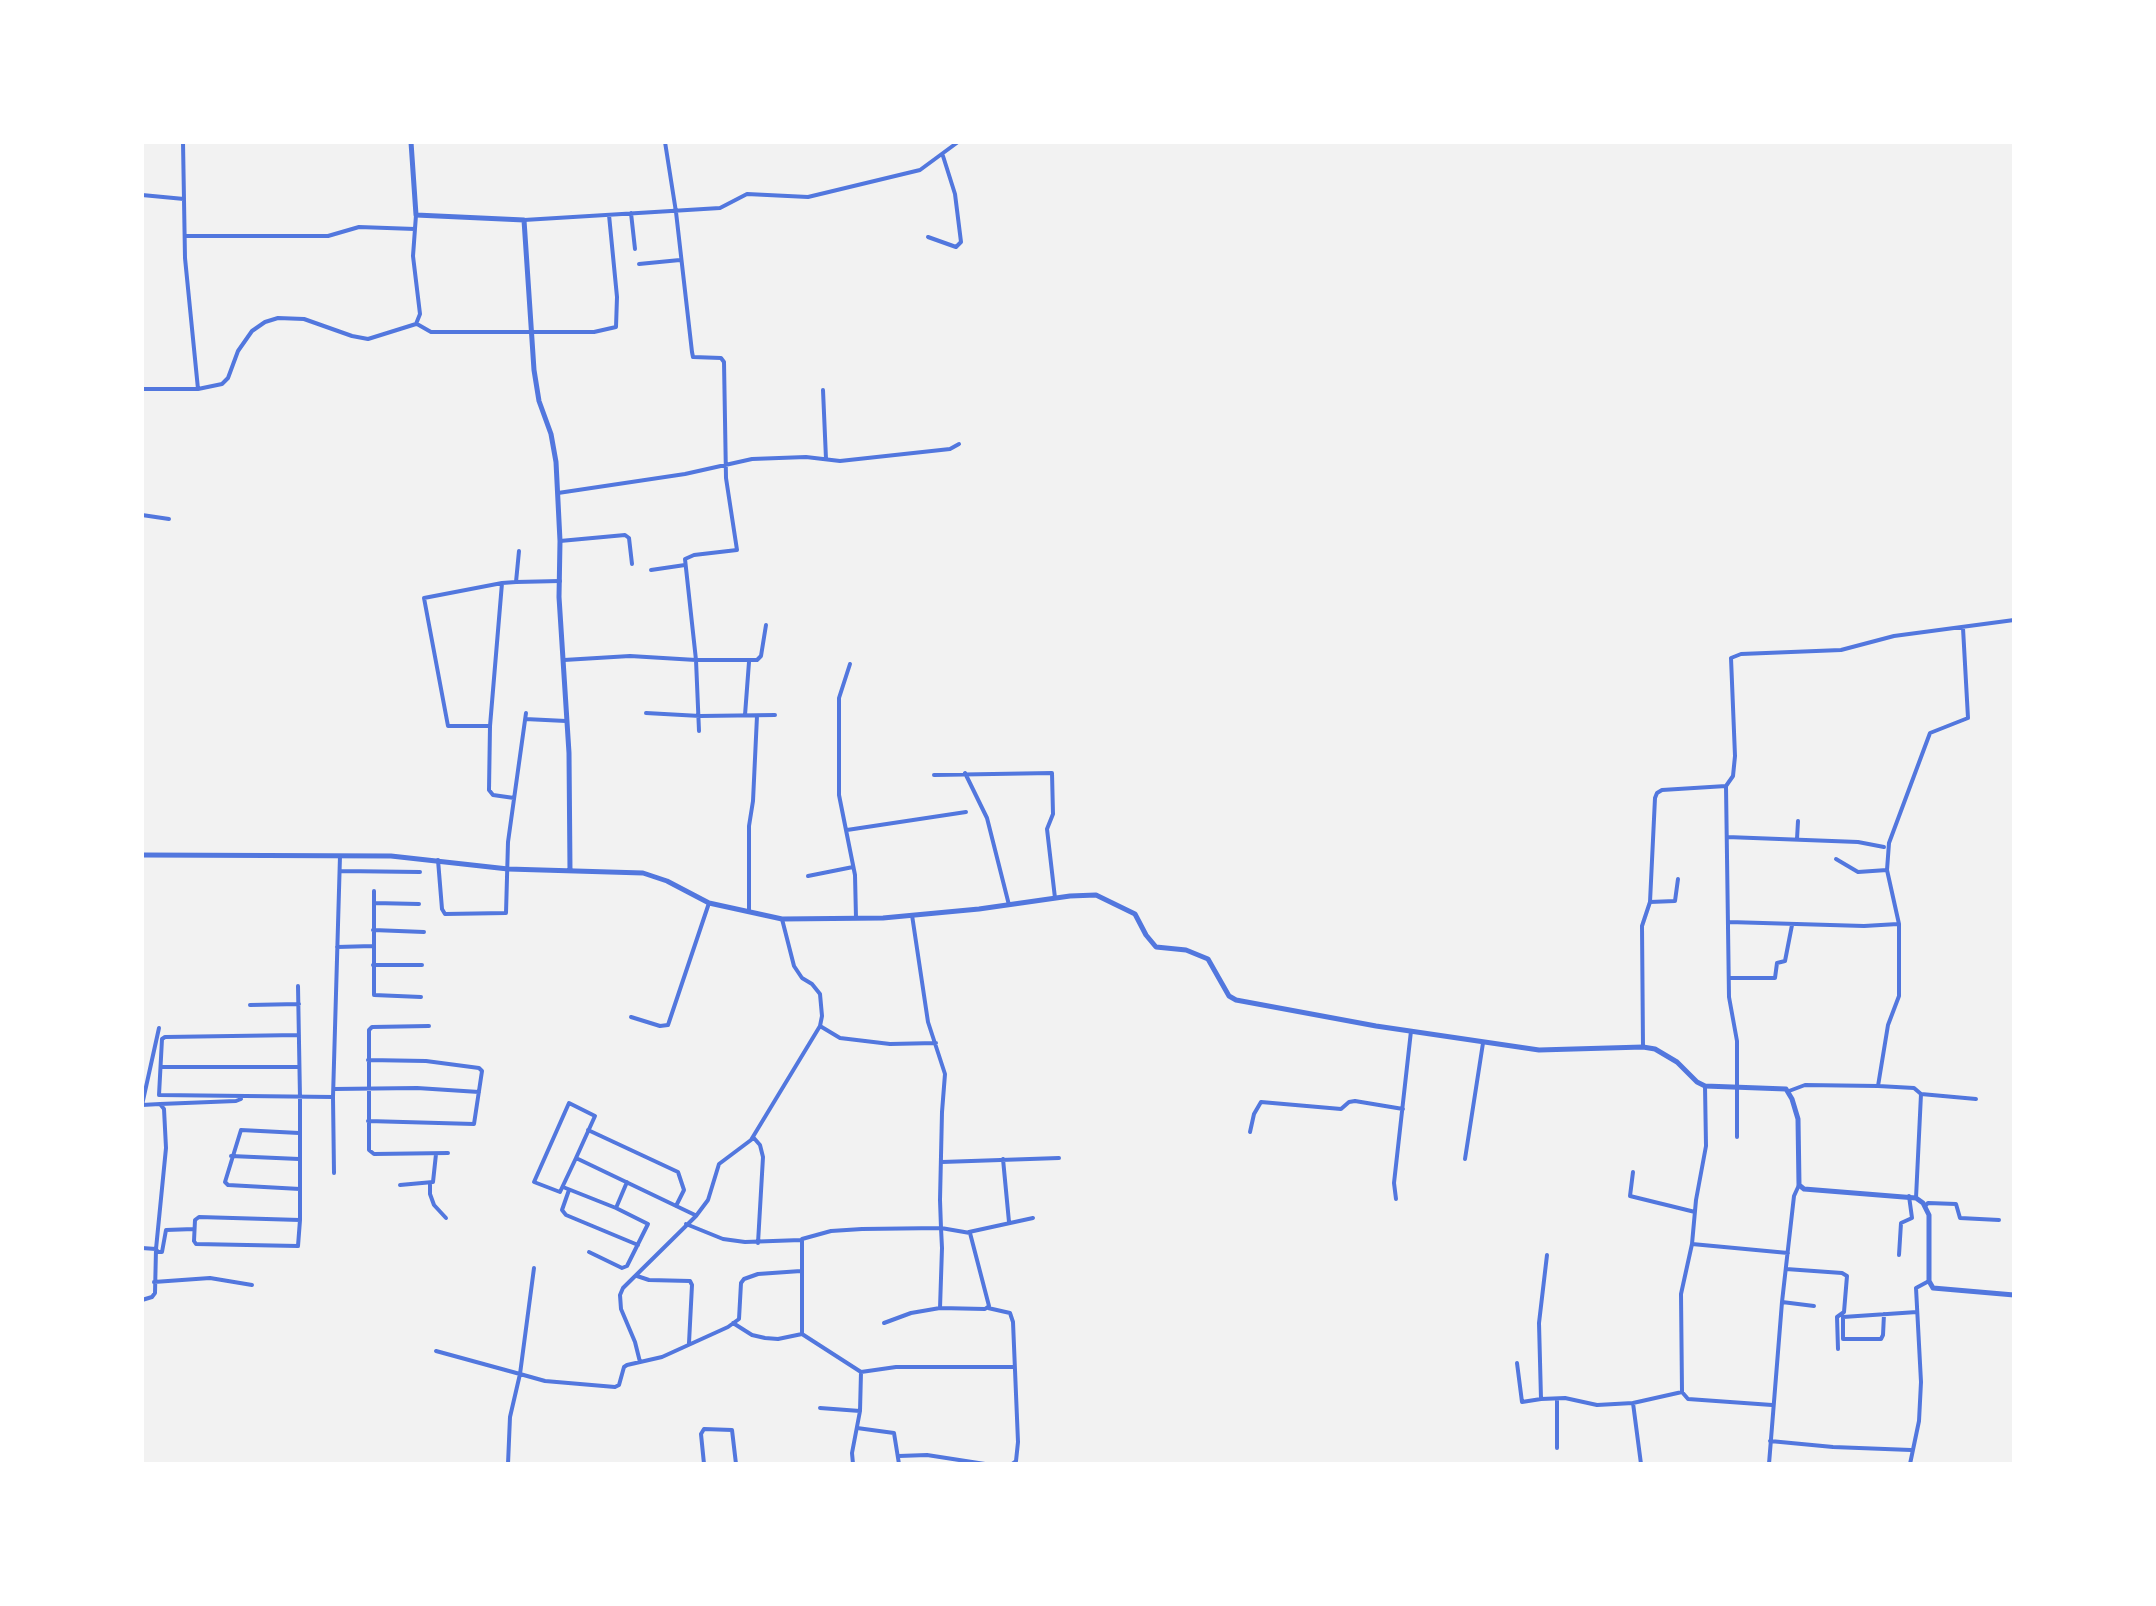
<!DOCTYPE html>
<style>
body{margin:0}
#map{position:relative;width:2156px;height:1606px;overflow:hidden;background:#f2f2f2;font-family:Merriweather,serif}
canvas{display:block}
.frame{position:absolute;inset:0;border:144px solid #fff;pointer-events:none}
</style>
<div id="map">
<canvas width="2156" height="1606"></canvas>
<div class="frame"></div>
</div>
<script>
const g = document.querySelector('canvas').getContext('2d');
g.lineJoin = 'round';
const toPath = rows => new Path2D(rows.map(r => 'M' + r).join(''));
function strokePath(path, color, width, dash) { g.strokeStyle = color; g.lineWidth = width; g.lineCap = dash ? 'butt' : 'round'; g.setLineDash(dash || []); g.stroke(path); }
const minor = toPath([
 [183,142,185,258,198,389],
 [665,142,676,212,692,352,693,357,721,358,724,362,726,478,737,550,694,555,685,559,696,660,757,660,761,656,766,625],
 [142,195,184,199],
 [631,213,635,249],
 [524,220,720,208,747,194,808,197,920,170,958,142],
 [142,232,142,234],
 [185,236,328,236,359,227,415,229],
 [928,237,956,247,961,242,955,194,943,156],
 [639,264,680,260],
 [417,324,431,332,594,332,616,327,617,297,609,215],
 [142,389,198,389,222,384,228,378,238,351,252,331,265,322,278,318,304,319,352,336,368,339,416,324,420,314,413,256,416,215],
 [823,390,826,459],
 [558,493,685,474,752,459,806,457,840,461,950,449,959,444],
 [142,515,169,519],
 [560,541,625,535,629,538,632,564],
 [651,570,685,565],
 [516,582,560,581],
 [564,660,630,656,696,660,699,731],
 [850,664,839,698,839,795,855,875,856,918],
 [646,713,700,716,775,715],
 [745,715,749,662],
 [525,719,566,721],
 [490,726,448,726,424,598,502,583],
 [965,773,987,818,1009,905],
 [934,775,1052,773,1053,814,1047,829,1055,898],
 [1726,786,1729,997,1737,1041,1737,1137],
 [514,798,493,795,489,790,490,726,502,583,516,582,519,551],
 [847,830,966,812],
 [1727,837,1858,842,1884,847],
 [1797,839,1798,821],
 [1836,859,1858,872,1887,870],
 [438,860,442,909,445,914,506,913,508,842,526,713],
 [340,871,420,872],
 [808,876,853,867],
 [374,891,374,995,421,997],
 [1650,902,1655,798,1657,793,1662,790,1726,786,1733,776,1735,756,1731,658,1741,654,1841,650,1894,636,2014,620],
 [374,903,419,904],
 [749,912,749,826,753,801,757,716],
 [1729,922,1864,926,1898,924],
 [373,930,424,932],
 [337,947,373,946],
 [373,965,422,965],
 [1731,978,1775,978,1777,963,1785,961,1792,925],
 [298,986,300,1098,300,1220,298,1246,196,1244,194,1241,195,1220,199,1217,300,1220],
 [250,1005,299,1004],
 [631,1017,660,1026,668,1025,709,903],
 [429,1026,372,1027,369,1030,369,1150,374,1154,448,1153],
 [820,1026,840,1038,890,1044,936,1043],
 [299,1035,165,1037,162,1039,159,1095,333,1097,340,856],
 [1643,1047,1642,926,1650,902,1675,901,1678,879],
 [162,1067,299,1067],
 [1878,1086,1888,1025,1899,996,1899,924,1887,870,1889,843,1930,733,1968,718,1963,628],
 [334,1089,417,1088,479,1092],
 [1789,1091,1805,1085,1878,1086,1914,1088,1921,1094,1976,1099],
 [333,1097,334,1173],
 [160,1104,236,1101,241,1099],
 [142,1105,160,1104,164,1109,166,1148,156,1249,155,1293,152,1297,142,1300],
 [142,1105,159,1028],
 [368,1121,474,1124,482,1071,479,1068,426,1061,368,1060],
 [588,1130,678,1172,684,1190,676,1206],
 [1250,1132,1254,1114,1261,1102,1341,1109,1349,1102,1355,1101,1403,1109],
 [299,1133,241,1130,225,1182,228,1185,300,1189],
 [753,1137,760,1145,763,1157,758,1243],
 [231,1156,299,1159],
 [576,1158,560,1192,534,1182,569,1103,595,1116,576,1158,695,1215],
 [1003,1159,1009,1222],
 [1465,1159,1483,1043],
 [942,1162,1059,1158],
 [1633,1172,1630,1196,1695,1212],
 [430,1183,430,1194,434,1205,446,1218],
 [400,1185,433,1182,436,1154],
 [563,1187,616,1208,648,1224,627,1266,622,1268,589,1252],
 [569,1190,562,1210,566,1215,638,1245],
 [1916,1198,1921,1094],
 [1396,1199,1394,1183,1411,1031],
 [1925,1206,1928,1203,1956,1204,1960,1218,1999,1220],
 [616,1208,627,1182],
 [686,1224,723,1239,745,1242,801,1240],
 [969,1232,1033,1218],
 [1692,1244,1788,1253],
 [142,1248,156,1249,158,1252,162,1252,166,1230,194,1229],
 [1547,1255,1539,1323,1541,1399,1565,1398,1597,1405,1633,1403],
 [1899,1255,1901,1223,1912,1218,1909,1196],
 [1786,1269,1842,1273,1847,1276,1844,1312,1837,1317,1838,1349],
 [637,1276,649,1280,690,1281,692,1285,689,1343],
 [154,1282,210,1278,252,1285],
 [1782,1302,1814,1306],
 [988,1308,1010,1313,1013,1322,1018,1442,1016,1461,1012,1464],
 [1884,1314,1883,1335,1881,1339,1843,1339,1843,1317,1917,1312],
 [733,1323,752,1335,765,1338,778,1339,802,1334],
 [884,1323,911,1313,940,1308],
 [436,1351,520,1374,534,1268],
 [640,1362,635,1342,621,1309,620,1295,623,1288,696,1216,708,1200,719,1164,751,1140,820,1026,822,1016,820,994,812,984,802,978,794,966,782,919],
 [1517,1363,1522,1402,1541,1399],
 [861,1372,802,1334,802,1239,831,1231,862,1229,941,1228,970,1233,989,1306,985,1309,940,1308,942,1248,941,1228,940,1200,942,1112,945,1074,928,1022,912,915],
 [861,1372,896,1367,1014,1367],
 [1682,1392,1681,1294,1692,1244,1696,1200,1706,1146,1705,1086],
 [820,1408,860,1411],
 [857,1428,894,1433,899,1464],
 [1770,1441,1833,1447,1911,1450],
 [1557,1448,1557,1399],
 [899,1456,927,1455,985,1464],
 [508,1464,510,1417,520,1374,545,1381,615,1387,619,1385,624,1367,627,1365,662,1357,728,1327,739,1319,741,1283,744,1279,758,1274,801,1271],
 [704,1464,701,1434,704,1429,732,1430,736,1464],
 [853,1464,852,1453,860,1411,861,1372],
 [1641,1464,1633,1403,1682,1392,1688,1399,1772,1405],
 [1769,1464,1782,1302,1794,1196,1799,1185],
 [1910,1464,1919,1421,1921,1382,1916,1288,1929,1281]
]);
const tertiary = toPath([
 [411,142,416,215,524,220,534,370,539,401,551,434,556,462,560,541,559,597,569,753,570,871],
 [142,855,391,856,508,869,643,873,667,881,709,903,782,919,883,918,979,909,1070,896,1096,895,1135,914,1146,935,1156,947,1186,950,1208,959,1229,996,1236,1000,1376,1026,1539,1050,1643,1047,1655,1049,1677,1062,1697,1082,1705,1086,1786,1089,1792,1099,1798,1119,1799,1185,1804,1189,1916,1198,1923,1203,1929,1215,1929,1281,1933,1288,2014,1295]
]);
strokePath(minor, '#5277de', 4);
strokePath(tertiary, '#5277de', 5);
</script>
